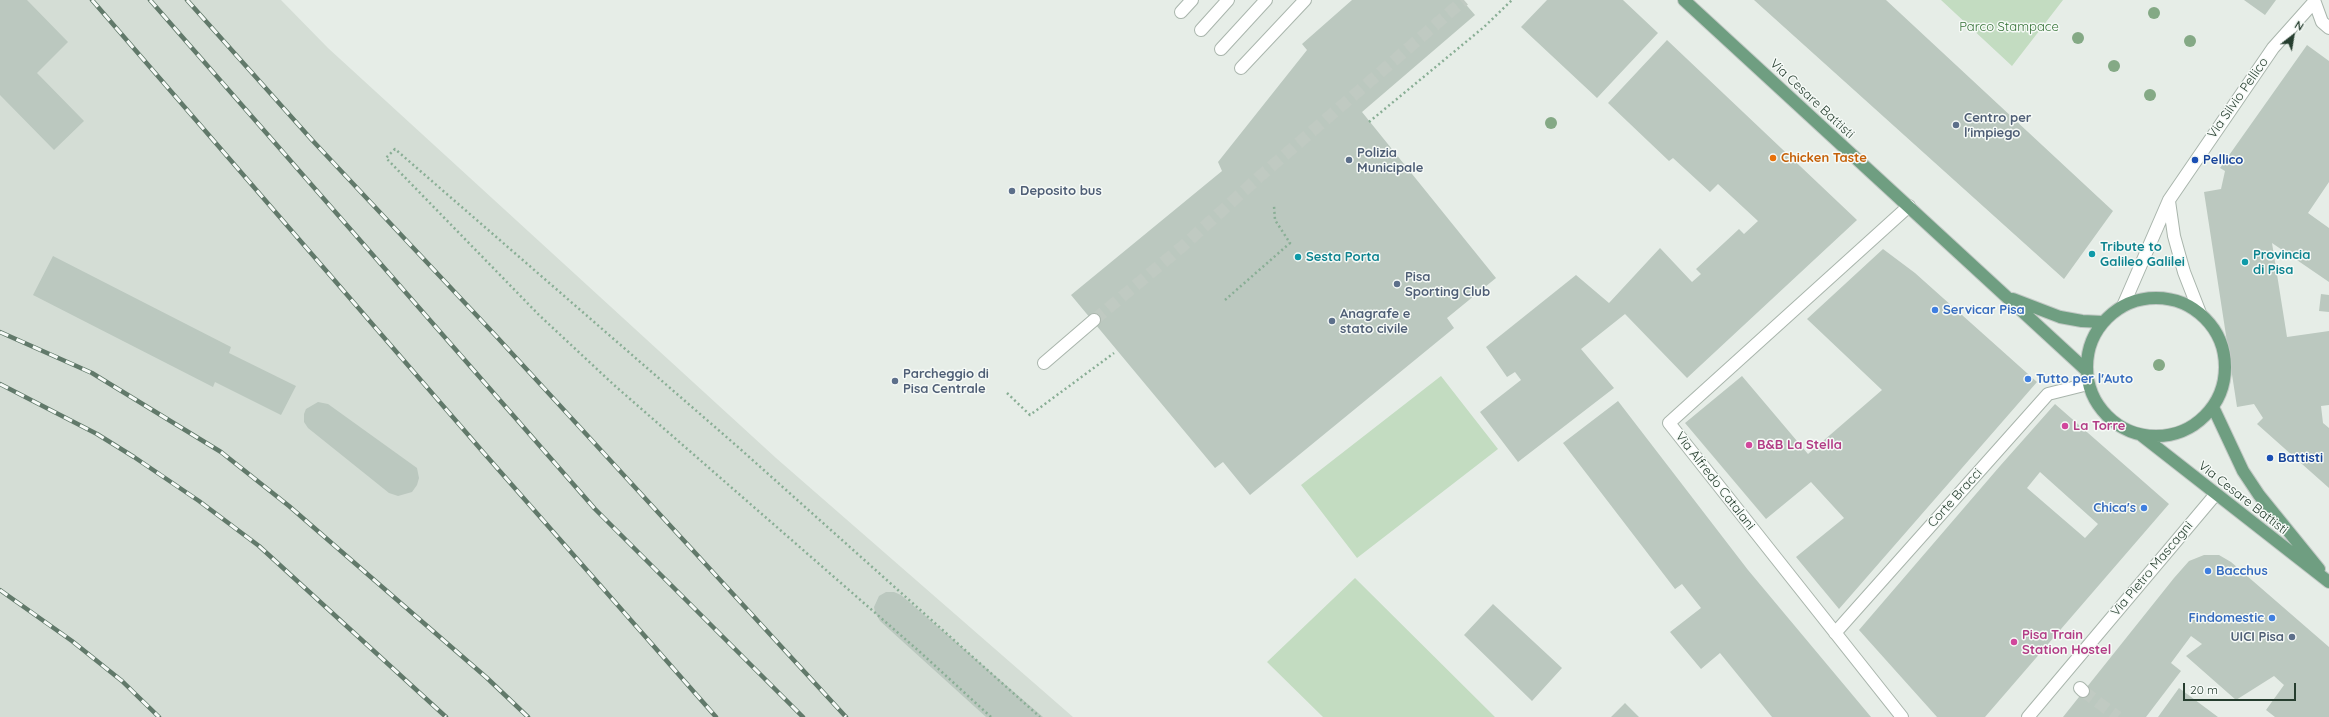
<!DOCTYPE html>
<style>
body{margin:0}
#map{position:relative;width:2329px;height:717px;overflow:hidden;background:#e6ede7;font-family:Quicksand,sans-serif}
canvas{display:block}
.north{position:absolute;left:2273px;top:16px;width:40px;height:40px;-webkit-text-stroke:3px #f6faf7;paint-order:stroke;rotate:31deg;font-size:11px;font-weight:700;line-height:16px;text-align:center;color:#263e2f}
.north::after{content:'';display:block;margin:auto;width:14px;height:18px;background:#263e2f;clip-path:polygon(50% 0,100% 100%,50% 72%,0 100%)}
.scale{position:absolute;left:2183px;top:683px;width:113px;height:18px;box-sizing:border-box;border:2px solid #263e2f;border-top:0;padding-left:5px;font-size:12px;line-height:14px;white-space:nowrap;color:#263e2f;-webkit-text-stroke:3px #f6faf7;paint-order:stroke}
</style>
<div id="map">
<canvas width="2329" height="717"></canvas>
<div class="north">N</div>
<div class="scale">20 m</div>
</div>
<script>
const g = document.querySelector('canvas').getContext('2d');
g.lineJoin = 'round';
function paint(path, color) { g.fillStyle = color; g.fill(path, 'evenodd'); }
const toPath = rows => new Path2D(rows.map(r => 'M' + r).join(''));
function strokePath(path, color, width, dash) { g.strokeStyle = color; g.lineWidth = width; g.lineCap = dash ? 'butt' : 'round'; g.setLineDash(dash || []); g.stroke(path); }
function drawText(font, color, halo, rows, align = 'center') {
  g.font = font + ' Quicksand,sans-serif'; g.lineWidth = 3; g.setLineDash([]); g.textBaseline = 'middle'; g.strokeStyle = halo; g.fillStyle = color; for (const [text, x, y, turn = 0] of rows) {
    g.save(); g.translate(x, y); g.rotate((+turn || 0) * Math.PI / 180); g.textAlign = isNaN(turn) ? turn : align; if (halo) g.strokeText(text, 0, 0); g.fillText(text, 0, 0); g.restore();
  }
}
const built = toPath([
 [0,0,281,0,328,48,776,458,1073,717,0,717]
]);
const green = toPath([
 [1941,0,2063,0,2012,66],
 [1441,376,1498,449,1357,558,1301,485],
 [1355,578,1495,717,1323,717,1267,662]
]);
const building = toPath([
 [0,0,27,0,68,42,37,73,84,121,54,150,0,95],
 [1352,0,1462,0,1475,15,1362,112,1496,278,1447,318,1454,328,1250,495,1223,462,1215,468,1071,295,1222,171,1218,162,1307,50,1302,44],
 [1547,0,1623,0,1658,33,1597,98,1521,27],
 [1754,0,1886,0,2113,211,2064,279],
 [2244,0,2276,0,2265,15],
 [1667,40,1857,220,1687,378,1625,314,1581,349,1614,388,1518,462,1480,412,1521,380,1515,372,1507,377,1486,347,1576,275,1609,303,1660,248,1692,282,1701,274,1696,269,1739,229,1744,234,1758,221,1718,184,1710,192,1673,158,1669,161,1608,103],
 [2307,45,2329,61,2329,182,2308,213,2329,228,2329,282,2272,243,2287,337,2329,331,2329,405,2321,406,2323,423,2329,428,2329,488,2257,424,2263,418,2254,404,2237,407,2204,192,2221,189,2225,171,2220,168],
 [1883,249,1915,273,2037,382,1839,609,1796,557,1844,518,1811,482,1766,519,1685,423,1742,376,1808,454,1882,390,1807,319],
 [53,256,231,347,229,353,296,386,281,415,215,382,213,387,33,295],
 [2321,294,2329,295,2329,312,2319,311],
 [1618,401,1748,570,1871,717,1772,717,1720,653,1701,669,1670,632,1701,608,1682,584,1675,589,1563,443],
 [318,402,328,404,417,468,419,478,417,485,412,492,398,496,389,493,308,428,304,422,304,414,306,409],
 [2055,404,2169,504,1985,717,1937,717,1859,630,2000,466],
 [2040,472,2098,524,2085,538,2027,488],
 [2204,555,2219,555,2231,562,2329,647,2329,717,2275,717,2266,710,2284,685,2274,676,2236,700,2186,656,2202,644,2191,636,2171,663,2181,671,2146,717,2063,717,2174,578,2189,561],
 [886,592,894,592,901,595,1043,717,986,717,880,621,875,612,874,607,879,596],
 [1493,604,1562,668,1532,701,1464,635],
 [2179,688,2218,717,2158,717],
 [1625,703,1639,717,1611,717]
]);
const minorTunnel = toPath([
 [1094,320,1183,246,1258,178,1464,0],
 [2083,691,2118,717]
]);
const path = toPath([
 [1369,122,1484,27,1512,0],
 [1225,300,1290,243,1275,220,1274,206],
 [1007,393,1030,415,1114,353],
 [991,717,920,652,614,385,539,315,386,158,395,149,738,447,1040,717]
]);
const minor = toPath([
 [2314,0,2322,22,2329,28],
 [1181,12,1192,0],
 [1201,30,1228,0],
 [1221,49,1266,0],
 [1241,68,1305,0],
 [2169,201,2174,236,2184,272,2200,313],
 [2123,306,2169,200,2273,48,2314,2],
 [1044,363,1094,320],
 [1835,633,2048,394,2088,384],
 [2080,688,2083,691],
 [1902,717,1669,423,1909,206],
 [2028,717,2215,495]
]);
const major = toPath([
 [1684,0,2086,370],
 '2087 367a69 69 0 1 1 138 0a69 69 0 1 1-138 0Z',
 [2013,299,2060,317,2082,321,2103,322],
 [2213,407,2243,471,2259,495,2319,569],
 [2141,435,2329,582]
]);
const rail = toPath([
 [92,0,483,452,716,717],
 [150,0,595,509,803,717],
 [187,0,312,140,496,336,846,717],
 [0,332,92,373,221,452,289,506,487,678,528,717],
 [0,384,97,434,134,457,199,501,259,546,446,717],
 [0,590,72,641,122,681,159,717]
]);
const trees = [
 [2154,13],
 [2078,38],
 [2190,41],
 [2114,66],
 [2150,95],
 [1551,123],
 [2159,365]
];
const markers = [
 [1956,125,4,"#5c6f8a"],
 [1773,158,4,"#e8710a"],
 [1349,160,4,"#5c6f8a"],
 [2195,160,4,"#1a4fb4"],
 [1012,191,4,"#5c6f8a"],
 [2092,254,4,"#0f9aa8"],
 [1298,257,4,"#0f9aa8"],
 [2245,262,4,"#0f9aa8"],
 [1397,284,4,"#5c6f8a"],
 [1935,310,4,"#3f7fe0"],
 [1332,321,4,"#5c6f8a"],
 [2028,379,4,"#3f7fe0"],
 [895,381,4,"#5c6f8a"],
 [2065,426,4,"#d1479c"],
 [1749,445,4,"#d1479c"],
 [2270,458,4,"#1a4fb4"],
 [2144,508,4,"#3f7fe0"],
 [2208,571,4,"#3f7fe0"],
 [2272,618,4,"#3f7fe0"],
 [2292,637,4,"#5c6f8a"],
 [2014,642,4,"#d1479c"]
];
const parkNames = [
 ["Parco Stampace",2009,27]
];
const streetNames = [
 ["Via Silvio Pellico",2238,98,-55],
 ["Via Cesare Battisti",1812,99,43],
 ["Via Alfredo Catalani",1715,481,52],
 ["Corte Bracci",1955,498,-48],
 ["Via Cesare Battisti",2243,498,38],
 ["Via Pietro Mascagni",2152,569,-50]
];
const serviceNames = [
 ["Centro per",1964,118],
 ["l'impiego",1964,133],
 ["Polizia",1357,153],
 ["Municipale",1357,168],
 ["Deposito bus",1020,191],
 ["Pisa",1405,277],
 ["Sporting Club",1405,292],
 ["Anagrafe e",1340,314],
 ["stato civile",1340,329],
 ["Parcheggio di",903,374],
 ["Pisa Centrale",903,389],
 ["UICI Pisa",2284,637,"right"]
];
const foodNames = [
 ["Chicken Taste",1781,158]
];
const transitNames = [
 ["Pellico",2203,160],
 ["Battisti",2278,458]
];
const cultureNames = [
 ["Tribute to",2100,247],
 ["Galileo Galilei",2100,262],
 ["Provincia",2253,255],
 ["di Pisa",2253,270],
 ["Sesta Porta",1306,257]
];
const shopNames = [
 ["Servicar Pisa",1943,310],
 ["Tutto per l'Auto",2036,379],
 ["Chica's",2136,508,"right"],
 ["Bacchus",2216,571],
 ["Findomestic",2264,618,"right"]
];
const hotelNames = [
 ["La Torre",2073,426],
 ["B&B La Stella",1757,445],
 ["Pisa Train",2022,635],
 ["Station Hostel",2022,650]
];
paint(built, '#d4ddd5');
paint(green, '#c3dcc1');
paint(building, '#bbc8bf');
strokePath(minorTunnel, '#c0cac2', 12, [12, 6]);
strokePath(minor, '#a9b5ac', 14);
strokePath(major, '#c2c9c5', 14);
strokePath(path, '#89ae95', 2.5, [2, 3]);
strokePath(minor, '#fff', 12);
strokePath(major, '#6f9e81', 12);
strokePath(rail, '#61796a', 4.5);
strokePath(rail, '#f6faf7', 3, [9]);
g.fillStyle = '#84a985';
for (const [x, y] of trees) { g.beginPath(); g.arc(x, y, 6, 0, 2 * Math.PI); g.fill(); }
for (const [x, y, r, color] of markers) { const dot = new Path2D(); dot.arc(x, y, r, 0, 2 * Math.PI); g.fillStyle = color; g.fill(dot); strokePath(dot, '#f6faf7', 1.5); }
drawText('13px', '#347135', '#f6faf7', parkNames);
drawText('13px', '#263e2f', '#f6faf7', streetNames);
drawText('bold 13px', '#4e5e75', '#f6faf7', serviceNames, 'left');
drawText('bold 13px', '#c56008', '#f6faf7', foodNames, 'left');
drawText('bold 13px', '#164399', '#f6faf7', transitNames, 'left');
drawText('bold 13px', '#0d838f', '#f6faf7', cultureNames, 'left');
drawText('bold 13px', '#366cbe', '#f6faf7', shopNames, 'left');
drawText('bold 13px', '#b23c85', '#f6faf7', hotelNames, 'left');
</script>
